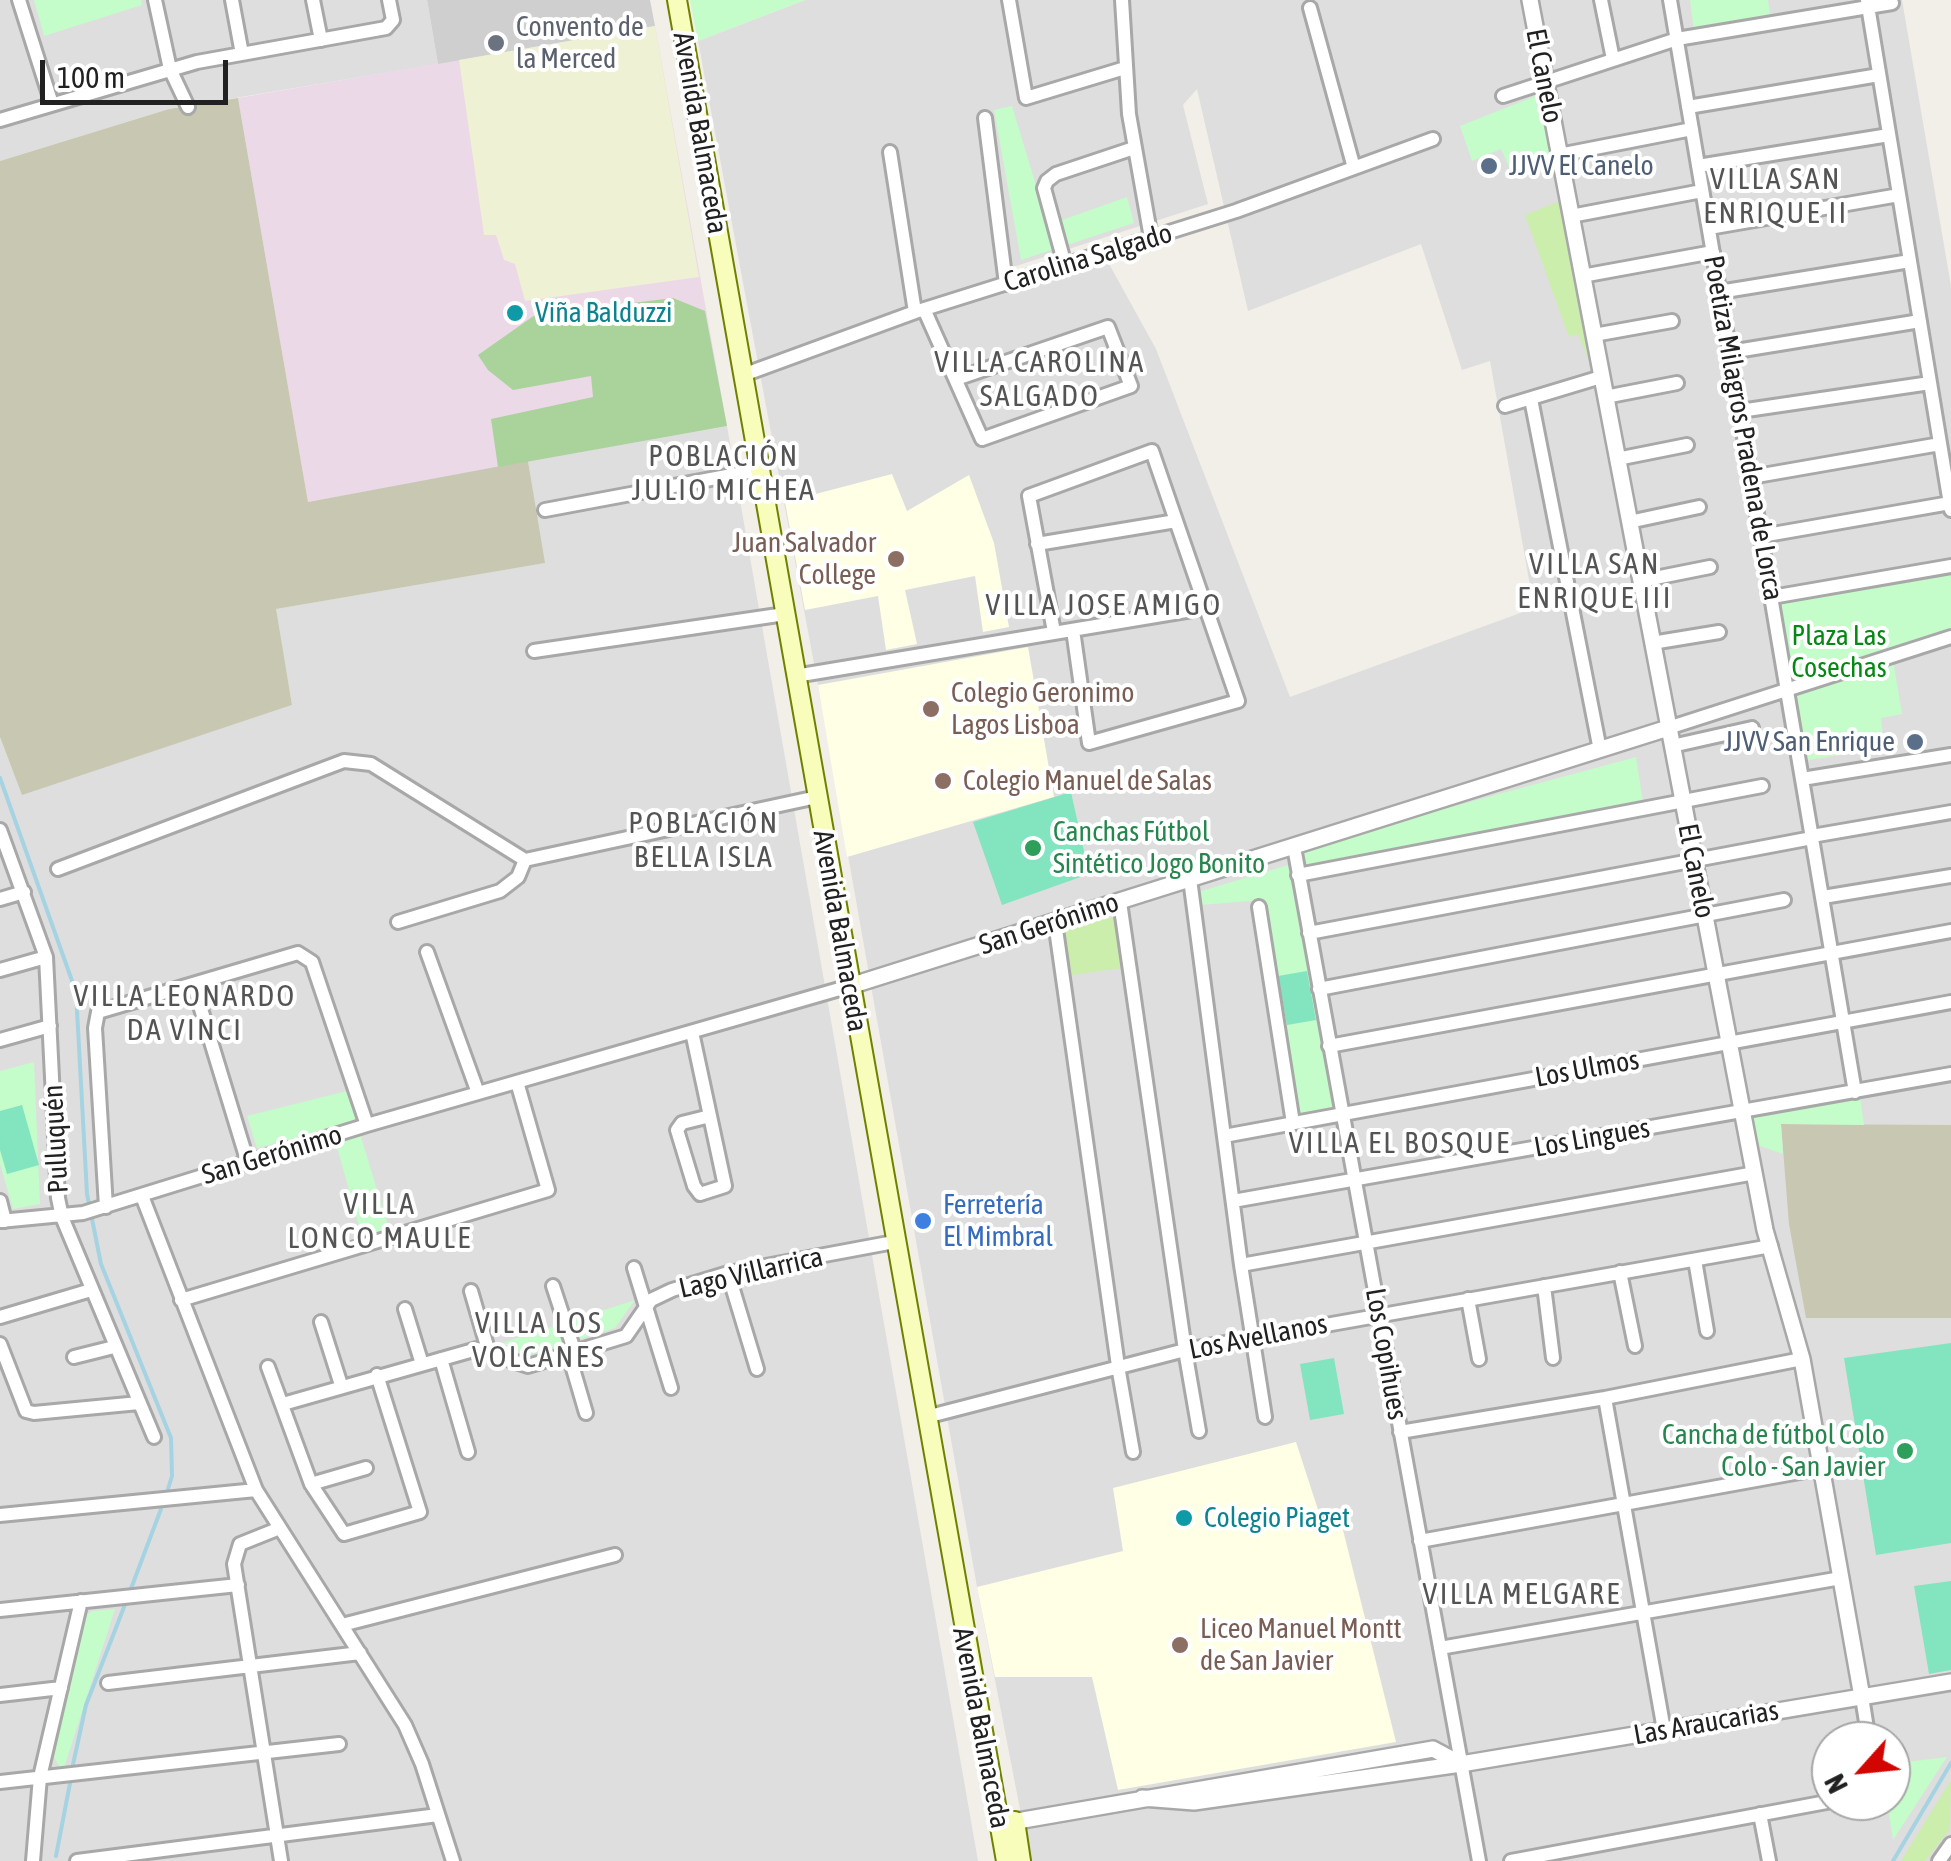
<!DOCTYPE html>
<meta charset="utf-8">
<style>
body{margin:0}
#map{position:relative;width:1951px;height:1861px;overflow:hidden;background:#f2efe8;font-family:"Asap Condensed",sans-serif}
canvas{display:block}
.north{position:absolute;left:1811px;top:1721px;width:100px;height:100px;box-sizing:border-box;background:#fff;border:2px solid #a6a6a6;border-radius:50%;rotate:243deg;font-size:28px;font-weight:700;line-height:40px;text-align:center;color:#212121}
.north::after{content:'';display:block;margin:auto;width:35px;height:45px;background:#d30500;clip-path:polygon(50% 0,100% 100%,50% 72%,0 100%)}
.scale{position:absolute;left:40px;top:60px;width:188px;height:45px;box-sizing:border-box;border:5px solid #212121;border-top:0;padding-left:12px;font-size:30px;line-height:35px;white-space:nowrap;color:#212121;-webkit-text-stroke:8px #fff;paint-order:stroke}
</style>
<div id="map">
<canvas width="1951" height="1861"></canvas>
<div class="north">N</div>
<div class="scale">100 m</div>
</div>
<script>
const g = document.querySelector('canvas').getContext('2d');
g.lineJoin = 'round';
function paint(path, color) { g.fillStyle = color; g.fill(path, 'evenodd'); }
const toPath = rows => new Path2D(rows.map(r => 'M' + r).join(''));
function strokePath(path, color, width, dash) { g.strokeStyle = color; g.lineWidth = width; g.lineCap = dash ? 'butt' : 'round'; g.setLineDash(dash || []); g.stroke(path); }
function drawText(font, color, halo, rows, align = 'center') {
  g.font = font + ' "Asap Condensed",sans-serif'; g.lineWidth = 8; g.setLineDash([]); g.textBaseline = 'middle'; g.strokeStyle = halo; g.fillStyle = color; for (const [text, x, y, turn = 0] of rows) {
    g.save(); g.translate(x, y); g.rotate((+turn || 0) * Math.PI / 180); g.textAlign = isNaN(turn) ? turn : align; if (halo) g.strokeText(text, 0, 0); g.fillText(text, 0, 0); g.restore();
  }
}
const residential = toPath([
 [0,0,427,0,438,64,169,109,0,161],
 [805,0,1902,0,1951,286,1951,1861,1030,1861,977,1587,818,685,698,41],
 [1197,89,1248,311,1421,244,1462,370,1490,361,1534,608,1290,697,1156,349,1108,262,1016,291,1013,267,1208,204,1183,105],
 [1831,1741,1891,1741,1891,1801,1831,1801],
 [727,426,978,1861,0,1861,0,737,22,794,292,705,275,609,544,563,528,461]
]);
const industrial = toPath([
 [655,26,727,426,308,502,238,98]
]);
const education = toPath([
 [892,474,907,511,969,475,994,543,1009,627,983,632,975,576,905,590,917,644,886,650,878,596,805,610,785,502],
 [1028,647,1054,797,847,857,818,685],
 [1296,1442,1322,1522,1341,1522,1396,1742,1118,1790,1092,1677,995,1677,977,1587,1123,1551,1113,1488]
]);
const religious = toPath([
 [427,0,650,0,655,26,438,64]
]);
const construction = toPath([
 [238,98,308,502,528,461,545,563,276,609,292,705,22,795,0,737,0,161,169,109],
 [1781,1124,1951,1125,1951,1318,1806,1318,1789,1224]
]);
const farmland = toPath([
 [655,26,699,277,525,301,515,264,504,260,496,235,484,235,459,60]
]);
const grass = toPath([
 [1560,201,1589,361,1578,334,1569,337,1525,215],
 [1117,916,1122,968,1072,975,1063,931],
 [1951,1780,1950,1829,1925,1861,1901,1861]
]);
const forest = toPath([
 [673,298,705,311,727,426,498,467,491,419,593,397,591,376,513,390,488,370,478,355,535,315]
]);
const park = toPath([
 [34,0,141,0,142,5,44,36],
 [690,0,805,0,698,41],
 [1690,0,1768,0,1771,21,1694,32],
 [1538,95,1552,155,1510,169,1501,149,1472,161,1460,126],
 [1012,106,1048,225,1127,197,1134,223,1021,260,994,110],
 [1951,569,1951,630,1891,648,1902,714,1881,718,1884,748,1803,761,1779,601],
 [1636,757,1645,815,1305,876,1299,848],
 [1288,865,1340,1121,1297,1126,1263,900,1200,905,1198,892],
 [34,1062,40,1204,13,1209,0,1164,0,1071],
 [347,1091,389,1229,362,1237,332,1129,257,1148,247,1116],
 [1860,1097,1864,1125,1781,1124,1783,1154,1760,1146,1756,1138,1752,1116],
 [635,1300,615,1328,525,1356,502,1343],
 [115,1609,64,1768,60,1768,54,1757,86,1615,92,1611],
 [1947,1757,1893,1840,1887,1801,1891,1801,1891,1764]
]);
const pitch = toPath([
 [1071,792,1089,874,1002,905,973,822],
 [1307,971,1316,1020,1287,1025,1278,976],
 [22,1105,39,1165,7,1174,0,1150,0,1111],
 [1951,1343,1951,1543,1876,1555,1844,1358],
 [1334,1358,1344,1414,1310,1420,1300,1364],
 [1951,1581,1951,1670,1929,1674,1914,1586]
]);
const stream = toPath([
 [0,778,76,992,87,1194,101,1264,171,1438,172,1476,168,1489],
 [129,1594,161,1509],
 [72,1769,86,1705,126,1602],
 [56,1856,71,1778],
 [1893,1861,1951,1763]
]);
const minor = toPath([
 [19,0,52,104],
 [155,0,170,69,188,107],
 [232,0,242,54],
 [313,0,321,40],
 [1009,0,1026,98,1125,68],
 [1122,0,1129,114,1151,238],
 [1601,0,1613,59],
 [1670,0,1855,1092],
 [1867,0,1951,510],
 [1310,8,1354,168],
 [1503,96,1677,39,1892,3],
 [1688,107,1879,75],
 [985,118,1006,284],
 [0,120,197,62,386,28,393,20,389,0],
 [890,152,915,312],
 [1559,155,1692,129],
 [1698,166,1889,135],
 [1571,216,1702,191],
 [1709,228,1899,195],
 [1065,265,1044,188,1047,181,1056,174,1134,148],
 [1582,276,1713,252],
 [1719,292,1910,261],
 [924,309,982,439,1131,386,1108,327,956,379],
 [1594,335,1672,321],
 [1730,352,1920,321],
 [743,375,915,312,1236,211,1433,139],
 [1605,397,1677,383],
 [1531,399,1600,750],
 [1505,406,1601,377],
 [1740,411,1930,383],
 [1617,459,1687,445],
 [1751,477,1940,444],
 [545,510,759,470],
 [1629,522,1699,507],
 [1761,536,1950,503],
 [1037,544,1176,521],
 [1640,581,1710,567],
 [1772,597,1951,566],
 [1054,632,1029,496,1152,451,1238,701,1089,743,1073,630],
 [1652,643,1719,632],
 [534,651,785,614],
 [795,676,1204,608],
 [1668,728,1951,637],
 [1672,746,1752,728],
 [1802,779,1951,755],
 [0,830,46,957,58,1198,62,1217,154,1437],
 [1812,836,1951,812],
 [1294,847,1479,1861],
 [525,860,817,797],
 [58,869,344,761,371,764,525,860],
 [1298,875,1762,786],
 [1190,879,1241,1265,1265,1417],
 [1823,897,1951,876],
 [0,899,24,892],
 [1120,902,1185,1350,1199,1431],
 [1259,907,1293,1123],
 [398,922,500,891,518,877,525,860],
 [1055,922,1118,1366,1133,1452],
 [1309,933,1812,838],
 [427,952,478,1093],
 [0,970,46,957],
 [194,986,248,1163],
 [1319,989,1784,900],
 [692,1032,725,1186,700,1194,694,1186,677,1130,682,1123,710,1116],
 [0,1040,50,1026],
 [1329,1046,1951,931],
 [1224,1136,1951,1002],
 [142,1196,256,1490,405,1725,422,1764,453,1861],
 [0,1201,5,1221],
 [1233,1201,1951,1074],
 [106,1207,95,1028,98,1012,298,953,312,962,367,1125],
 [0,1221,83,1213,367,1125,850,986],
 [1695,1260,1707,1331],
 [1241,1265,1755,1173],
 [634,1268,671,1388],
 [1620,1272,1635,1346],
 [728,1273,757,1369],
 [553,1286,575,1353],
 [1544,1286,1553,1358],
 [471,1291,489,1353],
 [1468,1299,1479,1359],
 [181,1300,548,1190,517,1082],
 [405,1309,422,1364],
 [0,1317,91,1290],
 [321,1322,341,1385],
 [0,1344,26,1411,34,1413,139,1403],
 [569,1355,586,1413],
 [74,1357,114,1347],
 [441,1359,468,1452],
 [268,1367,311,1484,344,1534,420,1512,377,1375],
 [1605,1398,1664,1730],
 [283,1404,477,1349,528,1366,626,1336,651,1300,672,1290,728,1273,894,1242],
 [926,1417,1185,1350,1771,1246],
 [1400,1432,1605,1398,1802,1359],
 [311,1484,366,1468],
 [0,1515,256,1490],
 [280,1528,240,1544,234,1564,281,1861],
 [1420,1541,1822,1468],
 [0,1610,238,1585],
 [342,1625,615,1555],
 [1440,1648,1841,1578],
 [108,1683,360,1653],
 [0,1695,61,1688],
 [1862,1697,1869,1741],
 [0,1782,339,1744],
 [1760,1814,1769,1861],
 [33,1861,40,1777,81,1601],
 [77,1861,438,1815],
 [1511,1861,1832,1801],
 [1939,1861,1951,1844]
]);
const tertiary = toPath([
 [1530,0,1765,1230,1802,1359,1862,1697],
 [850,986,1668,728],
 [1142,1798,1194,1802,1461,1764,1951,1682],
 [1006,1823,1433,1749,1461,1764]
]);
const secondary = toPath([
 [677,0,1006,1861],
 [1015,1821,1021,1861]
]);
const markers = [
 [496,43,10,"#6b7280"],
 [1489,166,10,"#5c6f8a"],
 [515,313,10,"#0f9aa8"],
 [896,559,10,"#8d6e63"],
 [931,709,10,"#8d6e63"],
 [1915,742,10,"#5c6f8a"],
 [943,781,10,"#8d6e63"],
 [1033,848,10,"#2e9e5b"],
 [923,1221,10,"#3f7fe0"],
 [1905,1451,10,"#2e9e5b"],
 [1184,1518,10,"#0f9aa8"],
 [1180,1645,10,"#8d6e63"]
];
const worshipNames = [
 ["Convento de",516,27],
 ["la Merced",516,59]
];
const streetNames = [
 ["El Canelo",1544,76,79],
 ["Avenida Balmaceda",700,133,80],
 ["Carolina Salgado",1088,258,-17],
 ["Poetiza Milagros Pradena de Lorca",1743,428,80],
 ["El Canelo",1696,871,79],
 ["San Gerónimo",1049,924,-18],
 ["Avenida Balmaceda",840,931,80],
 ["Los Ulmos",1587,1069,-10],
 ["Los Lingues",1592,1138,-10],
 ["Pulluquén",56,1139,-93],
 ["San Gerónimo",272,1155,-17],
 ["Lago Villarrica",751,1273,-13],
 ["Los Avellanos",1258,1337,-11],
 ["Los Copihues",1386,1354,80],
 ["Las Araucarias",1706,1723,-10],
 ["Avenida Balmaceda",981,1728,79]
];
const serviceNames = [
 ["JJVV El Canelo",1509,166],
 ["JJVV San Enrique",1895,742,"right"]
];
const cultureNames = [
 ["Viña Balduzzi",535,313],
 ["Colegio Piaget",1204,1518]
];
const educationNames = [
 ["Juan Salvador",876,543,"right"],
 ["College",876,575,"right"],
 ["Colegio Geronimo",951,693],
 ["Lagos Lisboa",951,725],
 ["Colegio Manuel de Salas",963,781],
 ["Liceo Manuel Montt",1200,1629],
 ["de San Javier",1200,1661]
];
const parkNames = [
 ["Plaza Las",1839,636],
 ["Cosechas",1839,668]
];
const leisureNames = [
 ["Canchas Fútbol",1053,832],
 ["Sintético Jogo Bonito",1053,864],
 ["Cancha de fútbol Colo",1885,1435,"right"],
 ["Colo - San Javier",1885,1467,"right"]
];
const shopNames = [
 ["Ferretería",943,1205],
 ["El Mimbral",943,1237]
];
const neighbourhoodNames = [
 ["VILLA SAN",1776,180],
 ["ENRIQUE II",1776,214],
 ["VILLA CAROLINA",1040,363],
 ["SALGADO",1040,397],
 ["POBLACIÓN",724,457],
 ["JULIO MICHEA",724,491],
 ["VILLA SAN",1595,565],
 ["ENRIQUE III",1595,599],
 ["VILLA JOSE AMIGO",1104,606],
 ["POBLACIÓN",704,824],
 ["BELLA ISLA",704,858],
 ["VILLA LEONARDO",185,997],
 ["DA VINCI",185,1031],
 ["VILLA EL BOSQUE",1400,1144],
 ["VILLA",380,1205],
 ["LONCO MAULE",380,1239],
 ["VILLA LOS",539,1324],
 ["VOLCANES",539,1358],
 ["VILLA MELGARE",1522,1595]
];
paint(residential, '#dfdede');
paint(industrial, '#ebd9e8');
paint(education, '#feffe4');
paint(religious, '#cfcfcf');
paint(construction, '#c7c7b2');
paint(farmland, '#eef1d3');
paint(grass, '#cbeeac');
paint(forest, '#aad39b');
paint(park, '#c4fcca');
paint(pitch, '#83e4c0');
strokePath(stream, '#a6d3e1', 4);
strokePath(minor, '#a8a8a8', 18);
strokePath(tertiary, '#a8a8a8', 20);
strokePath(secondary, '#708100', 22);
strokePath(minor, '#fff', 12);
strokePath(tertiary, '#fff', 15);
strokePath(secondary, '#f8fdbb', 18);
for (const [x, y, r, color] of markers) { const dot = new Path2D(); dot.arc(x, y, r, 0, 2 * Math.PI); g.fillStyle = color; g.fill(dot); strokePath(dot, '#fff', 4); }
drawText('28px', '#5b616d', '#fff', worshipNames, 'left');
drawText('28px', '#212121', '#fff', streetNames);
drawText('28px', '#4e5e75', '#fff', serviceNames, 'left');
drawText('28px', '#0d838f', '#fff', cultureNames, 'left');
drawText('28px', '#785e54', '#fff', educationNames, 'left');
drawText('28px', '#068814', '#fff', parkNames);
drawText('28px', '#27864d', '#fff', leisureNames, 'left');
drawText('28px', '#366cbe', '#fff', shopNames, 'left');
g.letterSpacing = '2.5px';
drawText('30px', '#545454', '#fff', neighbourhoodNames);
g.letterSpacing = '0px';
</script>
